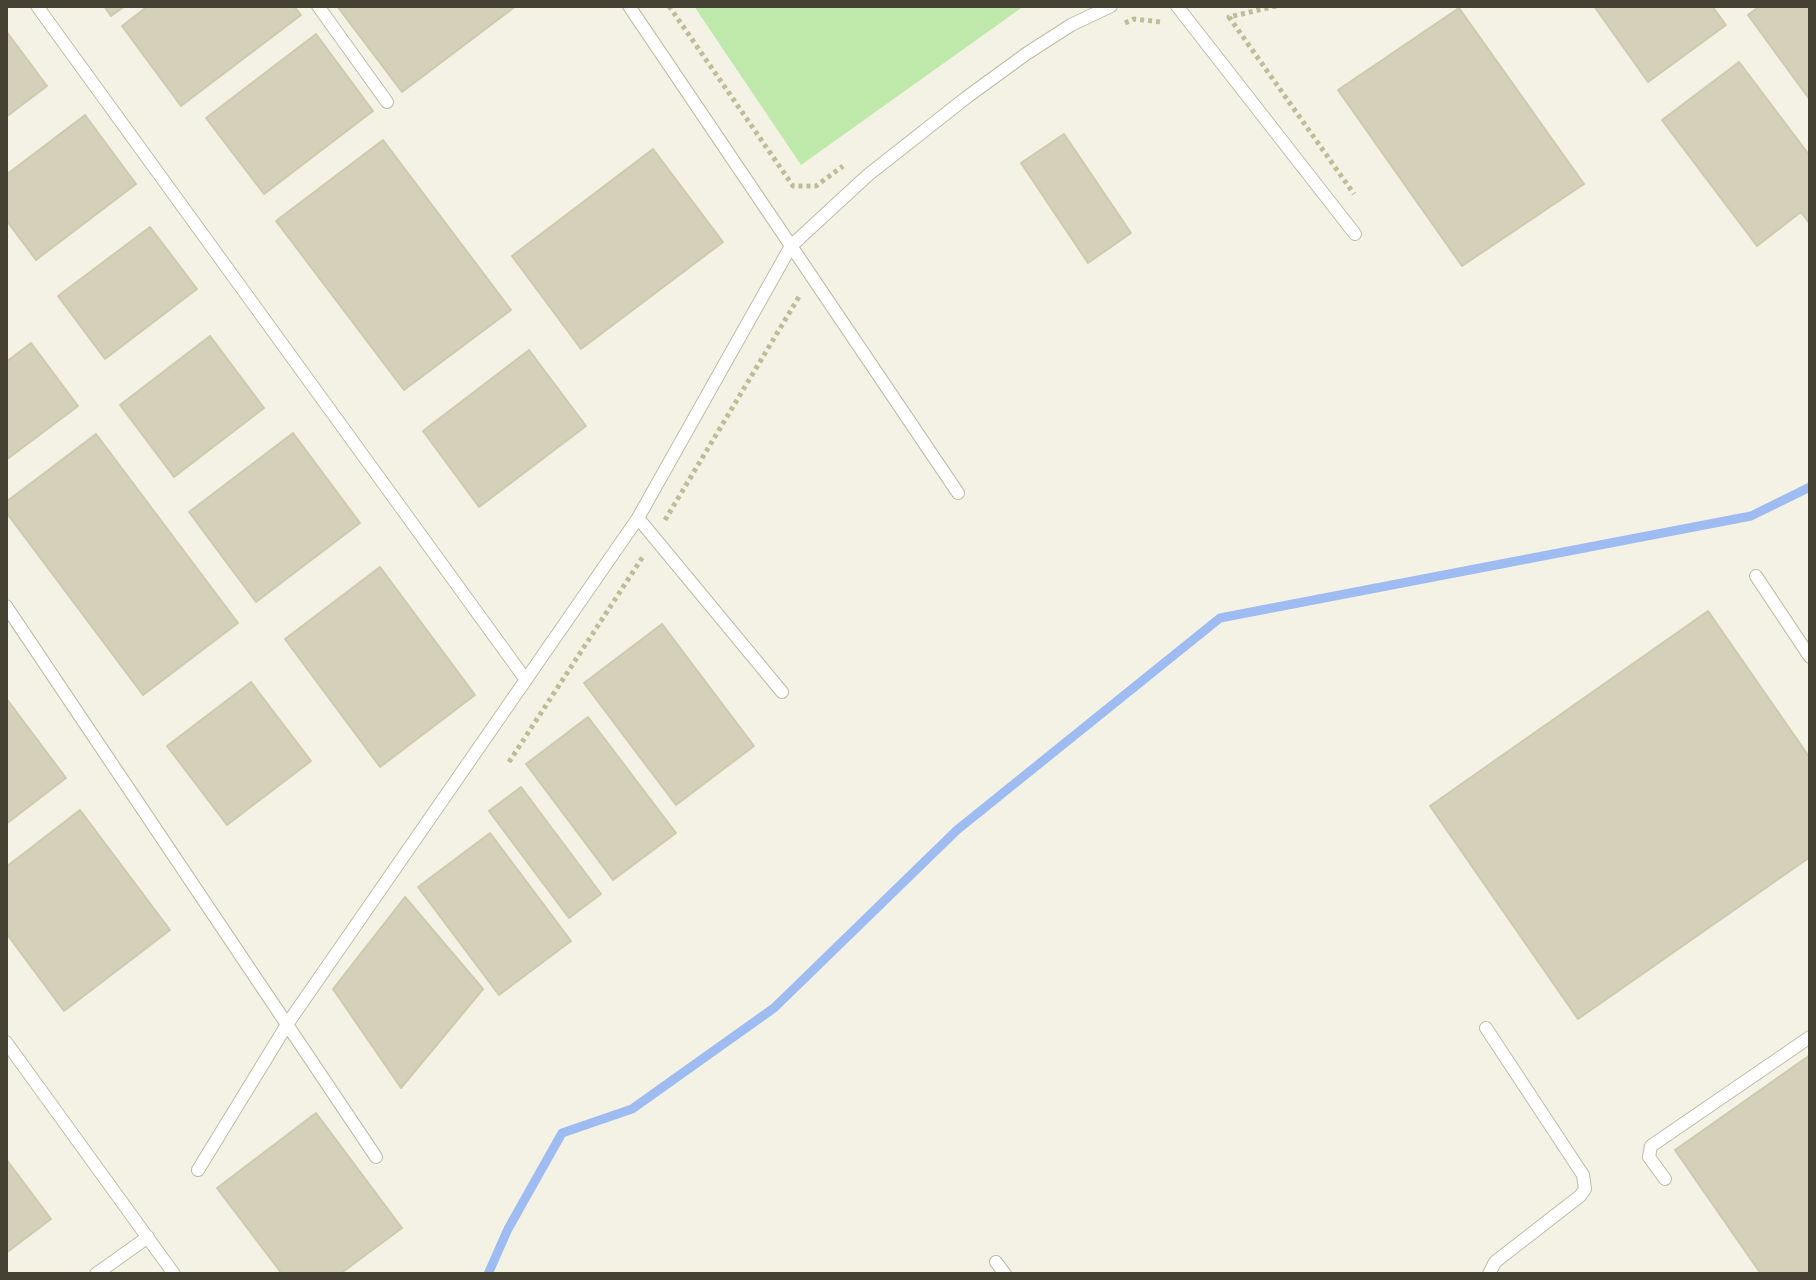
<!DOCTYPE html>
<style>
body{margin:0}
#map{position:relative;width:1816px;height:1280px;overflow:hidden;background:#f3f2e4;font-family:Jost,sans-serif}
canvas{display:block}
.frame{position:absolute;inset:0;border:8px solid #454234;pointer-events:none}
</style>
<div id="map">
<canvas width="1816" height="1280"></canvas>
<div class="frame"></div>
</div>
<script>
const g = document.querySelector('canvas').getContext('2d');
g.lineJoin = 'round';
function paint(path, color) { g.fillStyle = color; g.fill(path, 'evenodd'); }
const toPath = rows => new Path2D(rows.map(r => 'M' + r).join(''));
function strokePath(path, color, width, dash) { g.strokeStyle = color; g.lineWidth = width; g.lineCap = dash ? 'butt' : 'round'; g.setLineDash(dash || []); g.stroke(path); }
const green = toPath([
 [694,6,1024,6,801,165]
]);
const stream = toPath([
 [488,1274,508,1229,562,1133,632,1109,774,1008,957,830,1220,618,1751,516,1810,487]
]);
const building = toPath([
 [104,6,125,6,111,16,104,6],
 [148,6,294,6,301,15,181,106,122,26,148,6],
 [337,6,516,6,402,92,337,6],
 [1594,6,1712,6,1726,25,1648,82,1594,6],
 [1760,6,1810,6,1810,100,1748,15,1760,6],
 [1459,8,1584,184,1462,266,1338,90,1459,8],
 [6,31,47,86,6,117,6,31],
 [316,34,373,111,264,194,206,118,316,34],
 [1739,62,1810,156,1810,224,1801,212,1757,246,1662,120,1739,62],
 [85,115,136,184,36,260,6,220,6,175,85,115],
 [1064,134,1131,233,1088,263,1021,163,1064,134],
 [383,140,511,310,404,390,276,221,383,140],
 [653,149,723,242,581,349,512,256,653,149],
 [150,227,197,289,105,359,58,296,150,227],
 [210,336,264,408,174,477,120,405,210,336],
 [31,343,78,406,6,460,6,362,31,343],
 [529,350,586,426,479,507,423,431,529,350],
 [293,433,360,523,256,602,189,512,293,433],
 [96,434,238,623,143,695,6,512,6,502,96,434],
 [380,567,475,695,380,767,285,639,380,567],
 [1708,611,1810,758,1810,857,1578,1019,1430,806,1708,611],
 [662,624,754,746,676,805,584,683,662,624],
 [251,682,311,761,227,825,167,746,251,682],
 [6,698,66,778,6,824,6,698],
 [588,717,676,833,613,880,526,764,588,717],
 [521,787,601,894,569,918,489,811,521,787],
 [80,810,170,930,64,1011,6,933,6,867,80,810],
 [490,833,571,941,499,995,418,887,490,833],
 [405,897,483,989,401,1088,333,989,405,897],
 [1810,1055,1810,1274,1761,1274,1675,1150,1810,1055],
 [316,1113,402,1228,340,1274,282,1274,217,1188,316,1113],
 [6,1159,51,1219,6,1253,6,1159]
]);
const path = toPath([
 [669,6,793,186,816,186,843,166],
 [1276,6,1229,17,1354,194],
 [1125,23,1134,19,1161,22],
 [665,520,800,295],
 [509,762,644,555]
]);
const service = toPath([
 [37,6,526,680],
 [318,6,387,102],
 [629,6,958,493],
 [1177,6,1355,234],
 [638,518,782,692],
 [1756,576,1810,657],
 [6,606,376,1157],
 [1486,1028,1583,1175,1585,1189,1580,1196,1495,1262,1489,1274],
 [6,1042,174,1274],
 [198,1170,288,1023,638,518,791,246,868,175,967,97,1026,54,1071,25,1111,6],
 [1665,1179,1649,1157,1651,1146,1810,1037],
 [996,1262,1005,1274],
 [96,1274,148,1237]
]);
paint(green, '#bfe8ab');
strokePath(stream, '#9ebcf2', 9);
paint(building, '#d4d0b9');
strokePath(building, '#cfcaad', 2);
strokePath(service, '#bebca7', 14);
strokePath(path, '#c0bc98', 5, [4, 4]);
strokePath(service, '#fff', 12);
</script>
